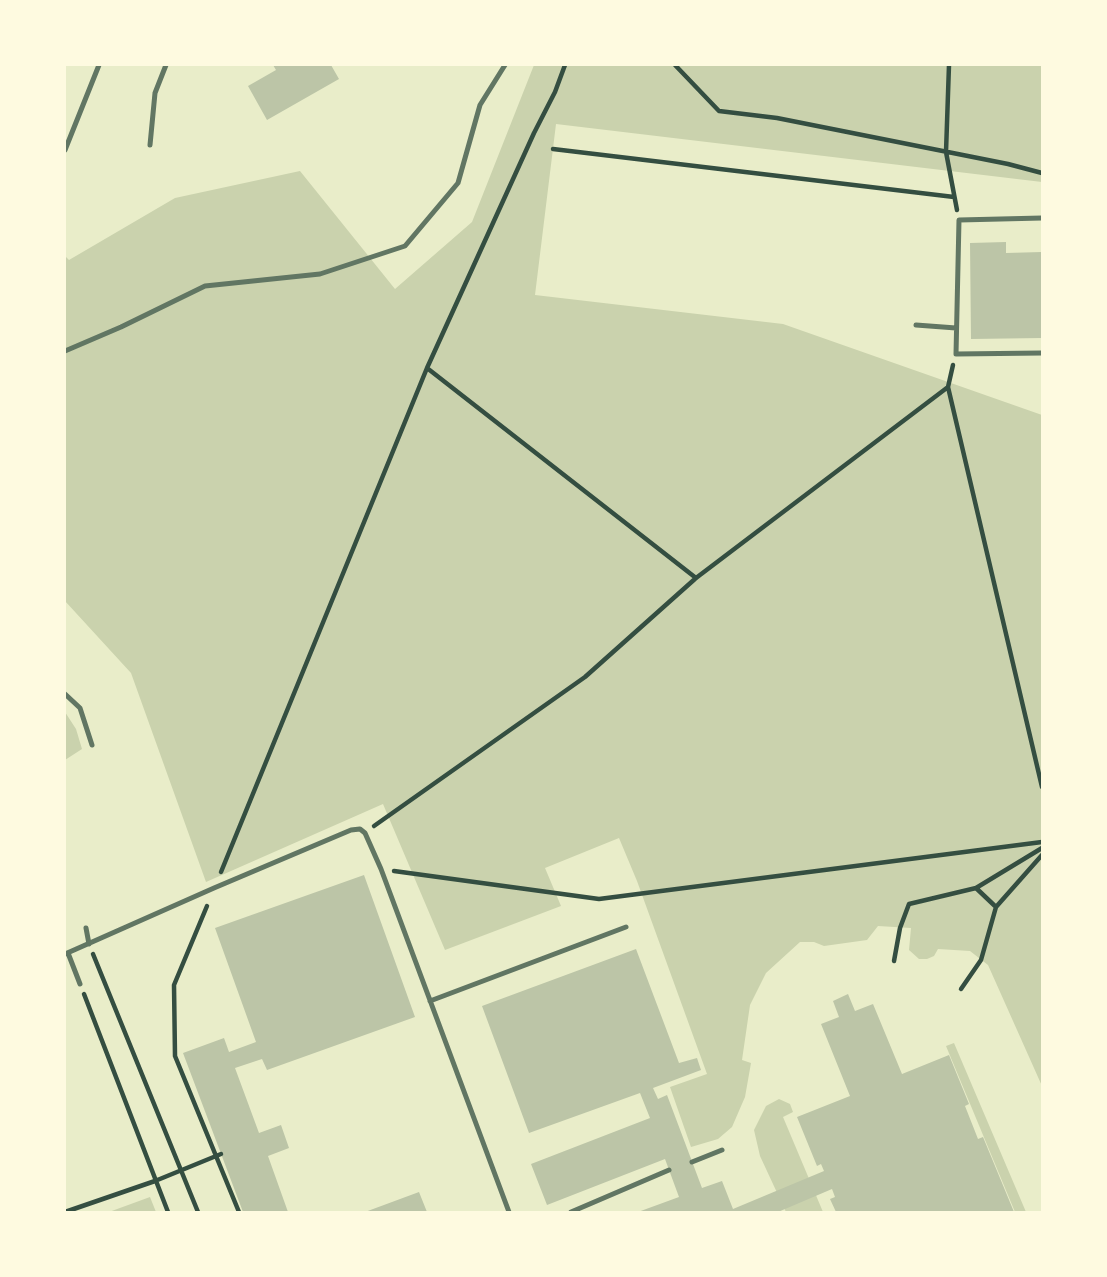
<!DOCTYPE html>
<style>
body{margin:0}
#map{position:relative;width:1107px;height:1277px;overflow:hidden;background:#e9edc9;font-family:"Golos Text",sans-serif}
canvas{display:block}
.frame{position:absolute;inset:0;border:66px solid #fefae0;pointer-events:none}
</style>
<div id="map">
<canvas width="1107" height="1277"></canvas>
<div class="frame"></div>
</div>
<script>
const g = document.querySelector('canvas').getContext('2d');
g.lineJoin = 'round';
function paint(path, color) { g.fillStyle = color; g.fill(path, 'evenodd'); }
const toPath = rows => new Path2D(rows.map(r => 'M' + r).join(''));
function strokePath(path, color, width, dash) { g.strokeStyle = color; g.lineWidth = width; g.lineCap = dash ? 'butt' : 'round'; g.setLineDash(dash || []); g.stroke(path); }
const green = toPath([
 [534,65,1042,65,1042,182,556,124,535,295,783,324,1042,415,1042,1086,988,965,970,951,938,949,934,956,927,959,919,959,909,950,911,928,878,926,867,940,824,946,814,942,800,942,766,973,750,1005,742,1060,751,1063,745,1097,732,1127,718,1139,691,1147,670,1087,707,1074,637,881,619,838,545,868,561,906,445,950,383,804,206,882,131,673,65,601,65,256,69,260,175,198,300,171,395,289,472,222],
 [65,712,76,729,82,749,65,760],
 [954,1043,1026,1212,1015,1212,946,1046],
 [779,1099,790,1104,793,1112,783,1117,823,1212,786,1212,760,1156,754,1130,766,1106],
 [150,1197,156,1212,109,1212]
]);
const building = toPath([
 [273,65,331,65,339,79,267,120,248,86,276,70],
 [1006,242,1006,253,1042,252,1042,338,971,339,970,243],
 [364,875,415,1017,267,1070,262,1059,235,1068,259,1133,281,1125,289,1148,268,1156,288,1212,243,1212,183,1053,224,1038,229,1052,256,1042,215,928],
 [636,949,679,1063,697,1058,701,1070,653,1088,658,1099,667,1095,702,1188,722,1181,733,1209,824,1171,821,1164,817,1166,797,1117,850,1096,821,1024,839,1017,833,1001,848,994,855,1011,873,1004,902,1074,949,1055,969,1104,965,1106,978,1139,983,1137,1014,1212,836,1212,830,1199,835,1197,832,1189,778,1212,638,1212,679,1197,665,1159,547,1205,531,1164,650,1118,640,1093,529,1133,482,1006],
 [419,1192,427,1212,365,1212]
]);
const path = toPath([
 [675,65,719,111,777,118,1008,164,1042,173],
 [949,65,946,152,957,210],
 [553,149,954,197],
 [953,365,948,387,1042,787],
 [427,368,696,578],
 [374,826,585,677,696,578,948,387],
 [394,871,599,899,1042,842],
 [221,872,427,368,534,133,555,92,565,65],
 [976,888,996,907],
 [207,906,174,985,175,1056,239,1212],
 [93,954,198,1212],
 [894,961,900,928,909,904,976,888,1042,848],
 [961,989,981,960,996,907,1042,855],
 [84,994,168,1212],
 [65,1212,155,1181,221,1154]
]);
const service = toPath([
 [150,145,155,93,166,65],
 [65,150,99,65],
 [1042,218,959,220,956,354,1042,353],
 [916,325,956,328],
 [65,351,121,327,205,286,320,274,405,246,458,183,480,105,505,65],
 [65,694,80,708,92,745],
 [86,928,89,944],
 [68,953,80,984],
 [65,954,214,888,351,830,360,829,365,833,381,869,509,1212],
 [430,1001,626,927],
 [692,1162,722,1150],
 [571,1212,669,1170]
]);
paint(green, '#cad2ad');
paint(building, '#bcc5a7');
strokePath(path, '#344e41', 4.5);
strokePath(service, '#617663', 5);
</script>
